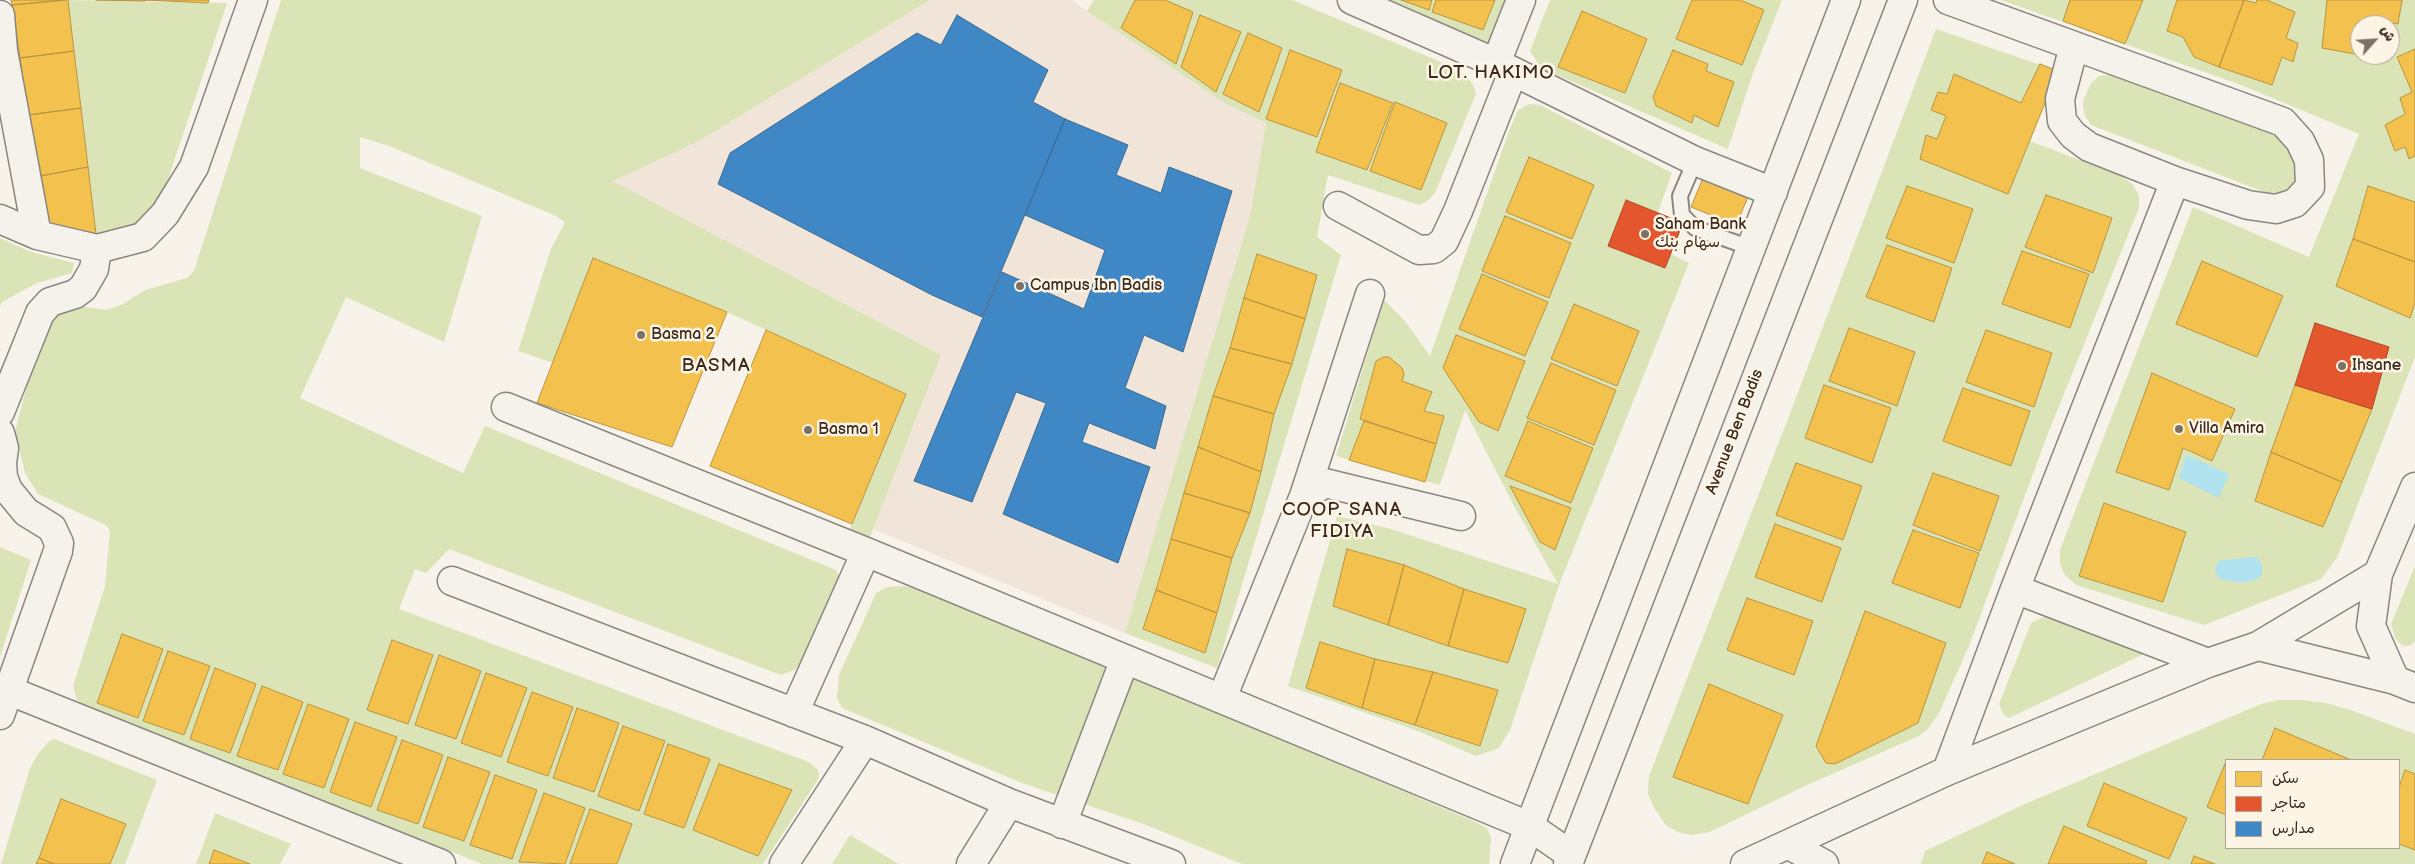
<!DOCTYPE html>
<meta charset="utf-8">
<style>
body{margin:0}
#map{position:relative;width:2415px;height:864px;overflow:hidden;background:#f7f3ea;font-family:"Balsamiq Sans","Playpen Sans Arabic",sans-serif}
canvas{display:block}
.legend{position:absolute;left:2225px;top:759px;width:175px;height:90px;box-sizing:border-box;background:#fcf5e5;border:1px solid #afa495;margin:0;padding:6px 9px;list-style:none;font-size:15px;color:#3b2a1e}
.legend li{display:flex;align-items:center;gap:10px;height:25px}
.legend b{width:25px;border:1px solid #afa495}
.north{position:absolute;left:2350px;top:15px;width:50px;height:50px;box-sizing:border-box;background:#fcf5e5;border:1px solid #afa495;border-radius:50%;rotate:64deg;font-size:14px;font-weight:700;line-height:20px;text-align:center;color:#3b2a1e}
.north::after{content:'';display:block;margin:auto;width:18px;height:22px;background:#7d7065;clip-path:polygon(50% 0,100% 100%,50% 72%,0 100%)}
</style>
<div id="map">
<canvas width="2415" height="864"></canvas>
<ul class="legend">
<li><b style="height:14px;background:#f2c14e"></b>سكن</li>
<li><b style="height:14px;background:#e4572e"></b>متاجر</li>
<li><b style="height:14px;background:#3f88c5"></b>مدارس</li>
</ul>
<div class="north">ش</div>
</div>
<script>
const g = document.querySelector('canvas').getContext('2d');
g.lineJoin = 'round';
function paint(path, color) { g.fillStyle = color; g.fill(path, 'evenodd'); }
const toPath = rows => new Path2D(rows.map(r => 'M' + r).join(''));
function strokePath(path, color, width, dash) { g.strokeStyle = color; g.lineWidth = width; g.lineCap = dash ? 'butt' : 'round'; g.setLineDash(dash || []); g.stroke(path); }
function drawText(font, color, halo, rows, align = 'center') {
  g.font = font + ' "Balsamiq Sans","Playpen Sans Arabic",sans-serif'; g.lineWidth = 5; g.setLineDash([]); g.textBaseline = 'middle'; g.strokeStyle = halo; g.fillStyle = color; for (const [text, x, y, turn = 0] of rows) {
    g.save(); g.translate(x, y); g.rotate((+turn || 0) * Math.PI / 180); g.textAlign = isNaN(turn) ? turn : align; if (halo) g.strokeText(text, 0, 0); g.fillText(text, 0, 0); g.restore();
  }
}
const built = toPath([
 [930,0,1071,0,1226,104,1266,123,1250,216,1125,633,873,529,941,355,612,181,699,141]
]);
const green = toPath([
 [68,0,227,3,163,194,151,218,97,244],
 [281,0,930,0,699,141,613,181,941,355,868,542,848,534,905,393,727,312,593,258,553,363,518,351,551,249,565,222,554,215,389,146,360,137,360,168,482,216,444,342,346,297,300,398,463,473,485,426,836,570,841,580,805,658,794,670,781,675,449,549,426,573,415,569,399,609,809,762,818,770,819,778,763,864,483,864,94,712,77,700,73,686,105,586,110,531,106,525,38,494,25,473,15,432,41,330,51,312,78,306,107,310,121,305,145,290,187,278,194,271],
 [1094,0,1292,0,1453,67,1466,76,1473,85,1476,94,1435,193,1426,202,1419,205,1328,175,1317,237,1341,255,1217,668,1125,633,1250,216,1266,123,1226,104,1087,11],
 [1375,0,1508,0,1491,42,1484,45],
 [1550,0,1782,0,1752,76,1728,149,1541,68,1530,51],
 [2001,0,2415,0,2415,357,2337,558,2321,579,2204,625,2076,585,2064,574,2060,564,2060,550,2193,207,2309,257,2359,134,2241,85],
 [2360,25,2390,25,2390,55,2360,55],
 [1936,29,2058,71,2030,141,2121,176,2133,185,2139,196,2139,208,2047,436,1969,646,1939,713,1927,730,1919,736,1807,785,1710,832,1692,835,1680,833,1667,826,1654,808,1648,794,1649,776,1791,411],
 [2115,74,2286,139,2296,156,2297,185,2286,194,2272,195,2091,125,2084,114,2083,101,2091,83,2099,76],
 [1529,104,1540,105,1672,173,1658,212,1683,223,1671,254,1689,263,1559,585,1510,730,1499,748,1476,756,1418,731,1288,686,1337,516,1391,529,1558,584,1513,504,1465,410,1440,485,1336,456,1384,300,1405,321,1430,356,1509,131,1518,110],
 [0,238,31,252,74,263,72,273,37,283,2,302,0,307],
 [0,547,31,560,0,657],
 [2415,566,2415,641,2411,645,2403,646,2396,640,2391,624],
 [903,586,930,591,1471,820,1487,828,1491,837,1489,864,1242,864,1146,825,1022,783,842,708,837,698,839,675,876,593,887,587],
 [2043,617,2057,617,2144,654,2009,718,2003,714,1999,704,2031,623],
 [2278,700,2301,700,2326,703,2353,711,2415,734,2415,864,1921,864,1925,851,2027,803,2261,704],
 [2226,760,2399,760,2399,848,2226,848],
 [54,739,157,780,125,864,1,864,30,768,38,754,48,742],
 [215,813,291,844,280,864,196,864],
 [850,835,899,864,832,864]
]);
const water = toPath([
 [2186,455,2229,474,2219,498,2179,478],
 [2250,557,2257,557,2262,565,2262,574,2259,578,2248,582,2237,582,2219,579,2215,571,2218,561]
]);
const homes = toPath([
 [11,0,62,0,12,5,11,0],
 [68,0,74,51,20,58,12,5,68,0],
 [96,0,145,0,145,1,96,0],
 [145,0,209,0,208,3,145,0],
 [1135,0,1165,0,1193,12,1176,64,1121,28,1135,0],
 [1401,0,1432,0,1429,10,1401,0],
 [1436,0,1495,0,1483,30,1432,12,1436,0],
 [1692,0,1740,0,1764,10,1742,65,1676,39,1692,0],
 [2070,0,2143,0,2125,44,2063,21,2070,0],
 [2177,0,2244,0,2219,67,2194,57,2183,37,2167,31,2177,0],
 [2244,0,2256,3,2257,0,2267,0,2295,12,2286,38,2298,43,2293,62,2282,57,2272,85,2219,67,2244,0],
 [2327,0,2402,0,2398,24,2387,22,2387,25,2360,25,2360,55,2383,55,2382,59,2322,48,2327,0],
 [1582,11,1647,39,1625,93,1558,67,1582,11],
 [1200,15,1241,32,1216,92,1181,67,1200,15],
 [1248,33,1282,48,1259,112,1223,94,1248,33],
 [2415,49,2415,156,2409,159,2405,147,2395,151,2385,125,2405,114,2400,98,2412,92,2397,57,2415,49],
 [1290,50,1342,70,1317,137,1266,119,1290,50],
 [1673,50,1708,64,1706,71,1734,82,1718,127,1694,115,1692,123,1656,106,1653,97,1673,50],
 [74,51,81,108,28,115,20,58,74,51],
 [2040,64,2058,71,2008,194,1920,159,1926,135,1937,139,1946,116,1931,110,1938,92,1947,94,1954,74,2021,103,2040,64],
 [1340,83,1393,103,1367,170,1316,152,1340,83],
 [1395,102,1447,123,1421,190,1370,171,1395,102],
 [81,108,88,167,35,177,28,115,81,108],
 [1529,157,1594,185,1572,239,1506,212,1529,157],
 [88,167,96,234,44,222,35,177,88,167],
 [1703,178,1748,197,1736,225,1691,207,1703,178],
 [1907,186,1973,209,1954,263,1886,238,1907,186],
 [2368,186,2415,202,2415,262,2353,239,2368,186],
 [2046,195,2112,218,2093,273,2025,247,2046,195],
 [1505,216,1571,243,1549,298,1482,271,1505,216],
 [2353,239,2415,262,2415,303,2410,318,2336,286,2353,239],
 [1887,245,1952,268,1934,322,1866,297,1887,245],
 [2022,251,2089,274,2070,328,2002,304,2022,251],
 [1257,254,1317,275,1305,319,1244,298,1257,254],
 [593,258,727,312,672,447,537,403,593,258],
 [2202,261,2283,296,2257,357,2176,324,2202,261],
 [1482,274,1548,302,1525,356,1459,329,1482,274],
 [1244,298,1305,319,1292,364,1230,348,1244,298],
 [1574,304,1639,331,1617,386,1551,359,1574,304],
 [1849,328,1915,352,1897,406,1829,381,1849,328],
 [766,330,906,394,852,524,710,466,766,330],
 [1986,330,2052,353,2034,407,1966,382,1986,330],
 [1456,335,1525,361,1498,431,1479,422,1443,368,1456,335],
 [1230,348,1292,364,1274,414,1213,396,1230,348],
 [1384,357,1389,357,1402,368,1404,374,1402,381,1432,392,1424,411,1444,416,1436,444,1360,419,1376,361,1384,357],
 [1551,363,1616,390,1594,445,1527,418,1551,363],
 [2152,373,2235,409,2212,461,2183,448,2169,490,2116,472,2152,373],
 [1824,385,1891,408,1872,463,1805,438,1824,385],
 [2295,385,2372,409,2342,482,2271,452,2295,385],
 [1963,388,2030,411,2011,466,1943,441,1963,388],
 [1213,396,1274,414,1261,472,1198,447,1213,396],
 [1364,421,1436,444,1425,482,1349,460,1364,421],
 [1528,421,1593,448,1571,503,1505,476,1528,421],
 [1198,447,1261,472,1250,513,1184,493,1198,447],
 [2271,452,2342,482,2323,527,2255,501,2271,452],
 [1796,463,1862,486,1843,540,1776,515,1796,463],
 [1933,473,1999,496,1980,551,1913,525,1933,473],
 [1510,486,1571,508,1555,550,1540,542,1510,486],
 [1184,493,1250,513,1232,558,1171,539,1184,493],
 [2104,503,2186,532,2163,602,2079,576,2104,503],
 [1775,524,1841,548,1822,602,1755,577,1775,524],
 [1913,530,1979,553,1960,608,1892,583,1913,530],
 [1171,539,1232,558,1217,613,1156,590,1171,539],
 [1347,549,1404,565,1388,625,1333,606,1347,549],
 [1404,565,1464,589,1448,646,1388,625,1404,565],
 [1464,589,1526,609,1508,663,1448,646,1464,589],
 [1156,590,1217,613,1205,653,1143,629,1156,590],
 [1747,598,1813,621,1794,675,1727,650,1747,598],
 [1865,611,1946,643,1918,723,1835,764,1826,763,1816,746,1865,611],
 [122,634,163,649,138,718,97,703,122,634],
 [392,640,433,655,408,724,367,710,392,640],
 [1320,642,1375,659,1362,708,1306,688,1320,642],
 [168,651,210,666,184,735,143,721,168,651],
 [439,655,481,671,456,739,415,725,439,655],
 [1375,659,1433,672,1415,725,1362,708,1375,659],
 [215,668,256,684,230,753,190,739,215,668],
 [1433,672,1498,690,1480,746,1415,725,1433,672],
 [486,673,527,688,501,757,461,743,486,673],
 [1709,684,1783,715,1748,804,1673,777,1709,684],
 [262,686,303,702,278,770,237,756,262,686],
 [532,692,573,707,548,776,507,762,532,692],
 [308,704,349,719,324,788,283,774,308,704],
 [577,708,619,723,594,792,553,778,577,708],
 [355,722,397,737,371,807,330,792,355,722],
 [623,726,665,741,639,811,598,796,623,726],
 [2275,728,2351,760,2262,760,2275,728],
 [402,740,443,755,418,824,377,810,402,740],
 [668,744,710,759,684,828,644,814,668,744],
 [448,757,490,772,464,841,423,827,448,757],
 [719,764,792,790,758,856,693,830,719,764],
 [2225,764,2226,764,2226,815,2207,807,2225,764],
 [2405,770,2415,774,2415,850,2399,844,2399,787,2405,770],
 [495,775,537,790,512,859,470,845,495,775],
 [2104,783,2187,818,2169,859,2087,826,2104,783],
 [544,793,585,808,565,864,519,862,544,793],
 [61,799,126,824,110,864,54,864,39,858,61,799],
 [590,809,632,824,617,864,570,864,590,809],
 [2064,826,2147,861,2146,864,2048,864,2064,826],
 [214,850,250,864,209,864,214,850],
 [1987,852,2015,864,1982,864,1987,852],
 [2194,856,2215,864,2191,864,2194,856],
 [39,858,54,864,36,864,39,858]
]);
const shops = toPath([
 [1626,200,1683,223,1665,268,1608,246,1626,200],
 [2315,323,2389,347,2372,409,2295,385,2315,323]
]);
const schools = toPath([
 [957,15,1048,70,1033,102,1065,119,982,317,932,295,718,184,730,153,917,33,941,45,957,15],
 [1065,119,1128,145,1116,175,1161,193,1169,167,1232,191,1183,352,1144,335,1125,388,1166,406,1155,449,1089,423,1082,442,1150,467,1118,563,1003,514,1046,403,1016,392,972,502,914,481,1002,272,1084,309,1105,250,1025,215,1065,119]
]);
const service = toPath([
 [1695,161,1680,196,1682,215,1695,228,1751,248]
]);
const minor = toPath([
 [1352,0,1496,63],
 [1521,0,1496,63,1695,161,1773,192],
 [1948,0,2283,122,2300,141,2309,160,2310,187,2295,203,2276,209,2248,205,2175,181,2089,147,2073,135,2062,121,2060,99,2074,46],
 [0,15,3,51,37,235],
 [1338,206,1419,250,1434,249,1444,241,1458,211,1513,72],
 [0,219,37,235,97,249,143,237,165,214,194,167,253,0],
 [506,407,866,552,1529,826,1571,855],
 [0,412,40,313,50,302,75,294,83,288,94,269,97,249],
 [0,433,4,448,2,463,3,477,8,490,26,512,52,528,59,543,58,551,0,715],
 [1304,496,1370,294],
 [2378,574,2371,626,2395,680],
 [452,581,865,740,1009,803,1171,864],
 [2015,589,2208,663],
 [2258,646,2395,680,2415,688],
 [0,687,441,864],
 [1222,698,1304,496,1325,483,1461,516],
 [794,713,866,552],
 [1947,771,2015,589,2175,181],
 [1062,824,1125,659],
 [1789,845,1824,864],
 [784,864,865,740],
 [971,864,1009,803],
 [1745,864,1947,771,2208,663,2258,646,2378,574,2415,487]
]);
const secondary = toPath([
 [1515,864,1846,0],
 [1568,864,1903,0]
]);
const markers = [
 [1645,234,5,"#7d7065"],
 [1020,286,5,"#7d7065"],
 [641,335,5,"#7d7065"],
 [2342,366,5,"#7d7065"],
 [2179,429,5,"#7d7065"],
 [808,430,5,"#7d7065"]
];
const poiNames = [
 ["Saham Bank",1655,225],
 ["سهام بنك",1655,243],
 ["Campus Ibn Badis",1030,286],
 ["Basma 2",651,335],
 ["Ihsane",2352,366],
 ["Villa Amira",2189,429],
 ["Basma 1",818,430]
];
const streetNames = [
 ["Avenue Ben Badis",1735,432,-69]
];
const quarterNames = [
 ["LOT. HAKIMO",1491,73],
 ["BASMA",716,366],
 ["COOP. SANA",1342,510],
 ["FIDIYA",1342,532]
];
paint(built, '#f1e5d9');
paint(green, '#dae4b6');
paint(water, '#b0e2f0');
paint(homes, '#f2c14e');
strokePath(homes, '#bb9440', 1);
paint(shops, '#e4572e');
strokePath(shops, '#b14a29', 1);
paint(schools, '#3f88c5');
strokePath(schools, '#3e6c93', 1);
strokePath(service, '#8b867f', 18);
strokePath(minor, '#8b867f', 31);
strokePath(secondary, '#8b867f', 31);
strokePath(service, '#f5f2ec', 14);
strokePath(minor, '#f5f2ec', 28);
strokePath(secondary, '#f5f2ec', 28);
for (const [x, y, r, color] of markers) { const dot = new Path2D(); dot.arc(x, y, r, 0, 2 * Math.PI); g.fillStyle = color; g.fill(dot); strokePath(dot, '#fcf5e5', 2); }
drawText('16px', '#3b2a1e', '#fcf5e5', poiNames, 'left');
drawText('16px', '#3b2a1e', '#fcf5e5', streetNames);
g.letterSpacing = '1px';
drawText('19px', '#3b2a1e', '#fcf5e5', quarterNames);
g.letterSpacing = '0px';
</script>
